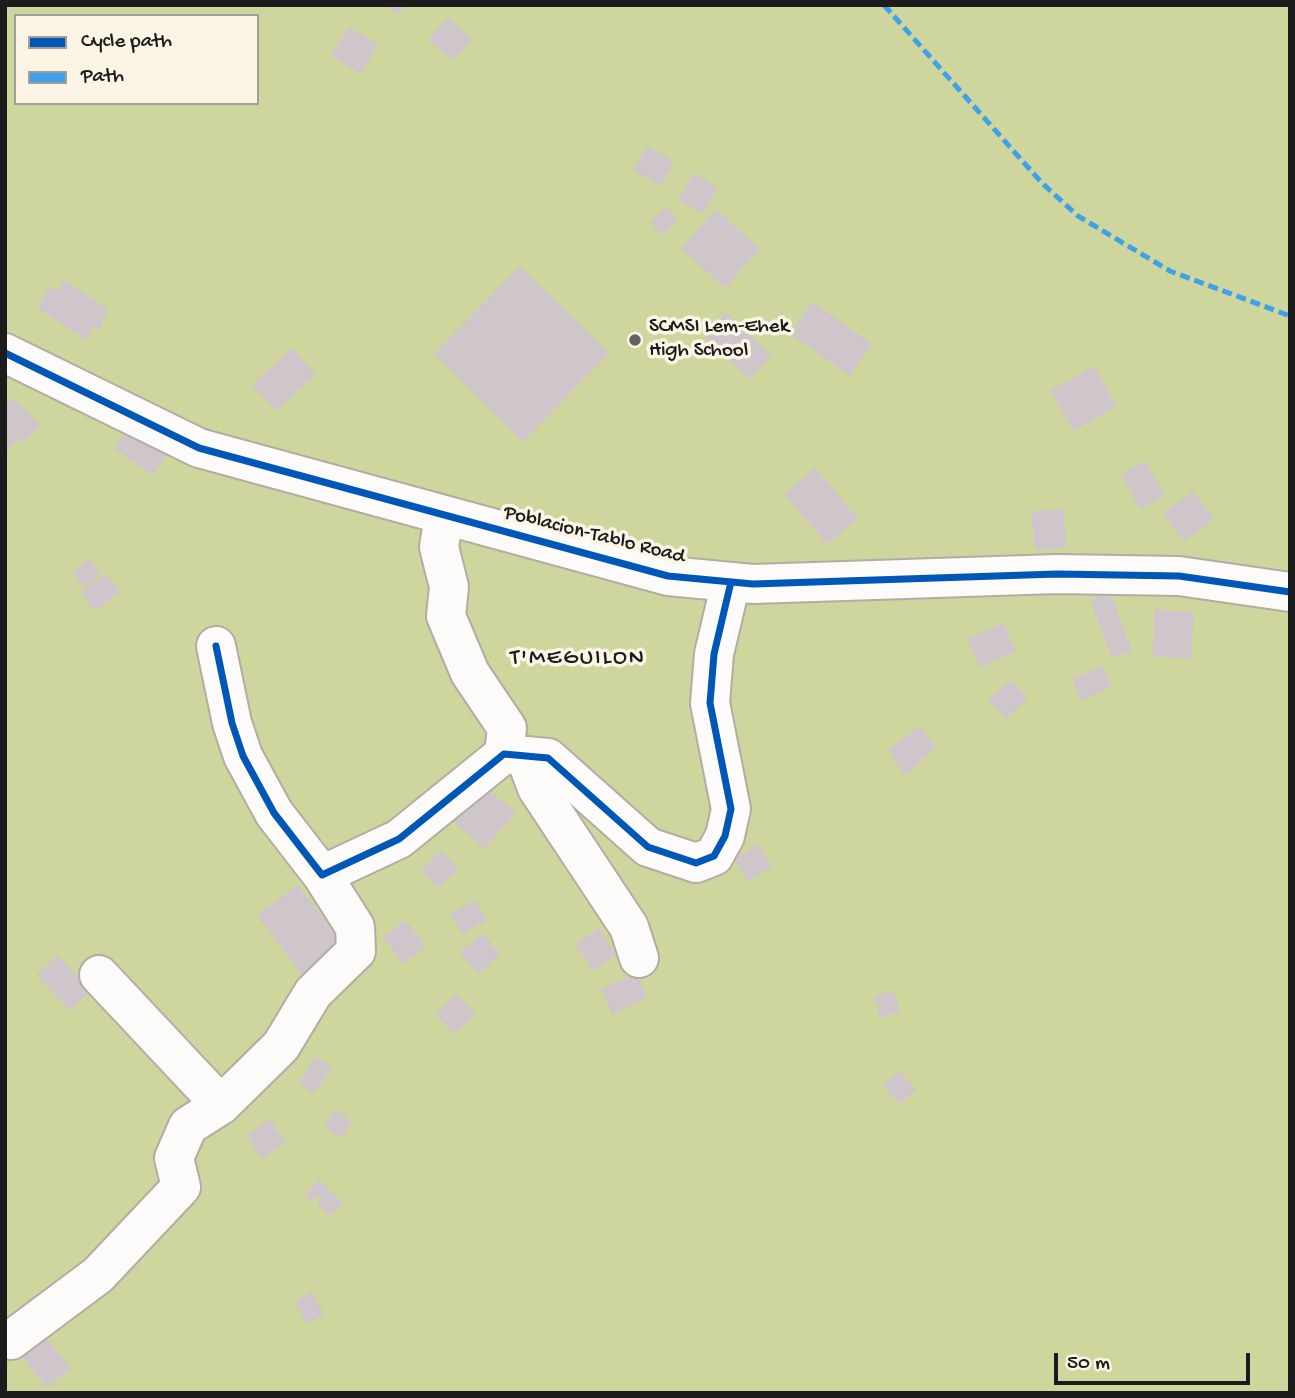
<!DOCTYPE html>
<style>
body{margin:0}
#map{position:relative;width:1295px;height:1398px;overflow:hidden;background:#ede4d6;font-family:"Gochi Hand",sans-serif}
canvas{display:block}
.frame{position:absolute;inset:0;border:7px solid #1c1c1c;pointer-events:none}
.legend{position:absolute;left:14px;top:14px;width:245px;height:91px;box-sizing:border-box;background:#fcf5e5;border:2px solid #a29e95;margin:0;padding:9px 12px;list-style:none;font-size:21px;color:#1c1c1c}
.legend li{display:flex;align-items:center;gap:14px;height:35px}
.legend b{width:35px;border:2px solid #a29e95}
.scale{position:absolute;left:1054px;top:1353px;width:196px;height:32px;box-sizing:border-box;border:4px solid #1c1c1c;border-top:0;padding-left:9px;font-size:21px;line-height:24px;white-space:nowrap;color:#1c1c1c;-webkit-text-stroke:5px #fcf5e5;paint-order:stroke}
</style>
<div id="map">
<canvas width="1295" height="1398"></canvas>
<div class="frame"></div>
<ul class="legend">
<li><b style="height:9px;background:#0057b8"></b>Cycle path</li>
<li><b style="height:9px;background:#3da2ea"></b>Path</li>
</ul>
<div class="scale">50 m</div>
</div>
<script>
const g = document.querySelector('canvas').getContext('2d');
g.lineJoin = 'round';
function paint(path, color) { g.fillStyle = color; g.fill(path, 'evenodd'); }
const toPath = rows => new Path2D(rows.map(r => 'M' + r).join(''));
function strokePath(path, color, width, dash) { g.strokeStyle = color; g.lineWidth = width; g.lineCap = dash ? 'butt' : 'round'; g.setLineDash(dash || []); g.stroke(path); }
function drawText(font, color, halo, rows, align = 'center') {
  g.font = font + ' "Gochi Hand",sans-serif'; g.lineWidth = 7; g.setLineDash([]); g.textBaseline = 'middle'; g.strokeStyle = halo; g.fillStyle = color; for (const [text, x, y, turn = 0] of rows) {
    g.save(); g.translate(x, y); g.rotate((+turn || 0) * Math.PI / 180); g.textAlign = isNaN(turn) ? turn : align; if (halo) g.strokeText(text, 0, 0); g.fillText(text, 0, 0); g.restore();
  }
}
const green = toPath([
 [5,5,1290,5,1290,1393,5,1393],
 [16,16,257,16,257,103,16,103]
]);
const building = toPath([
 [386,5,407,5,396,15],
 [448,17,472,40,452,61,428,39],
 [349,26,378,45,360,74,331,55],
 [647,146,674,162,660,186,633,170],
 [694,173,718,188,702,214,678,199],
 [666,207,678,221,662,235,650,222],
 [716,209,760,249,725,288,681,249],
 [520,266,609,353,523,442,434,354],
 [64,280,108,309,99,331,93,327,86,340,37,308,50,286,57,291],
 [812,302,872,344,850,376,790,334],
 [726,313,772,356,749,379,704,336],
 [292,348,316,375,276,411,252,385],
 [1094,366,1117,406,1074,431,1050,391],
 [13,398,41,425,23,443,19,439,5,452,5,406],
 [131,424,169,451,152,476,114,448],
 [1145,461,1165,495,1140,509,1121,475],
 [815,468,858,518,827,544,784,494],
 [1193,491,1214,519,1184,541,1163,513],
 [1063,508,1067,547,1035,550,1031,512],
 [89,558,101,575,84,588,72,572],
 [106,574,120,592,95,611,81,593],
 [1110,592,1132,651,1112,658,1090,600],
 [1155,609,1194,613,1191,659,1152,656],
 [1003,623,1016,651,980,668,967,639],
 [1102,666,1112,687,1081,701,1072,679],
 [1011,680,1028,699,1005,719,988,700],
 [920,726,936,747,905,776,888,750],
 [483,785,516,813,485,849,452,821],
 [758,844,772,866,749,882,734,859],
 [441,850,458,869,438,888,421,870],
 [298,885,348,950,307,981,257,915],
 [475,900,487,920,462,934,450,914],
 [405,920,426,946,403,964,383,937],
 [599,928,616,955,593,971,575,944],
 [482,933,500,954,478,974,460,953],
 [58,955,91,991,69,1011,37,975],
 [637,974,647,998,612,1014,601,989],
 [894,991,900,1012,880,1018,874,996],
 [456,994,476,1014,455,1034,435,1015],
 [316,1056,332,1067,315,1094,298,1083],
 [899,1071,916,1090,900,1104,883,1085],
 [336,1109,352,1122,340,1138,324,1125],
 [270,1119,286,1142,262,1159,246,1136],
 [319,1180,343,1203,330,1216,317,1203,322,1198,318,1195,312,1202,305,1194],
 [311,1292,324,1314,307,1324,294,1302],
 [40,1331,71,1368,47,1388,17,1351]
]);
const minor = toPath([
 [5,353,199,448,668,576,753,584,1057,574,1179,576,1290,592],
 [444,516,439,547,449,587,446,616,470,673,507,728,504,754],
 [216,646,232,723,243,756,274,813,322,875,399,839,504,754,548,758,648,847,696,863,714,856,725,836,731,809,710,703,714,654,731,582],
 [525,756,537,788,629,927,639,958],
 [99,975,221,1105,281,1046,313,993,356,951,355,927,322,875],
 [11,1340,98,1275,181,1187,174,1158,188,1126,221,1105]
]);
const quiet = toPath([
 [884,5,1042,183,1078,216,1170,271,1290,316]
]);
const cycleway = toPath([
 [5,353,199,448,668,576,753,584,1057,574,1179,576,1290,592],
 [216,646,232,723,243,756,274,813,322,875,399,839,504,754,548,758,648,847,696,863,714,856,725,836,731,809,710,703,714,654,731,582]
]);
const markers = [
 [635,340,7,"#65625d"]
];
const poiNames = [
 ["SCMSI Lem-Ehek",649,328],
 ["High School",649,352]
];
const streetNames = [
 ["Poblacion-Tablo Road",594,536,14]
];
const neighbourhoodNames = [
 ["T'MEGUILON",578,659]
];
paint(green, '#ced69d');
paint(building, '#d0c5ca');
strokePath(minor, '#b2aca4', 42);
strokePath(minor, '#fcfbf9', 38);
strokePath(quiet, '#3da2ea', 5, [10, 5]);
strokePath(cycleway, '#0057b8', 7);
for (const [x, y, r, color] of markers) { const dot = new Path2D(); dot.arc(x, y, r, 0, 2 * Math.PI); g.fillStyle = color; g.fill(dot); strokePath(dot, '#fcf5e5', 2.5); }
drawText('21px', '#1c1c1c', '#fcf5e5', poiNames, 'left');
drawText('21px', '#1c1c1c', '#fcf5e5', streetNames);
g.letterSpacing = '2px';
drawText('23px', '#1c1c1c', '#fcf5e5', neighbourhoodNames);
g.letterSpacing = '0px';
</script>
